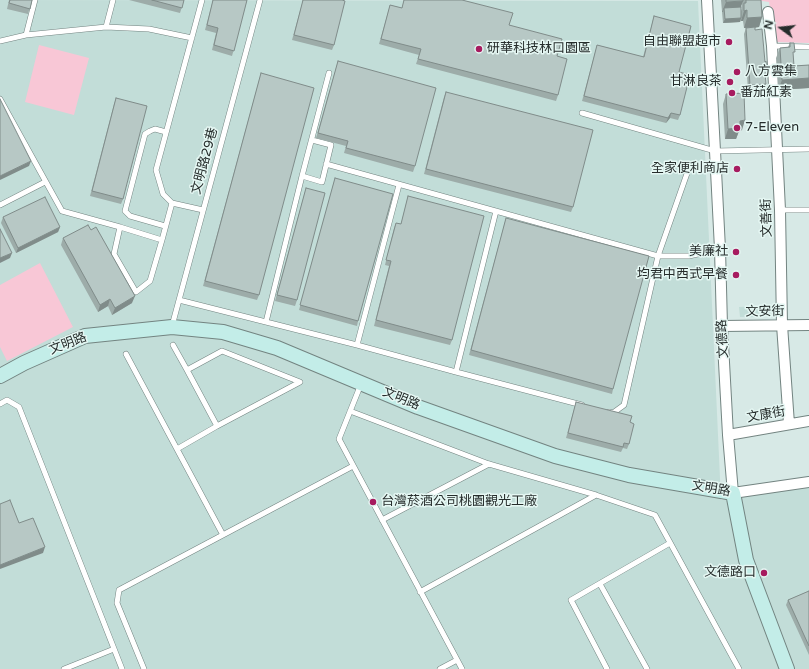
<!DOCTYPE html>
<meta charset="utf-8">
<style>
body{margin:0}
#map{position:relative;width:809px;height:669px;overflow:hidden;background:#d7e9e6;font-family:"Varela Round",sans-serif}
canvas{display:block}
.north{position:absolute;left:761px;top:8px;width:40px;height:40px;-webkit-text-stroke:3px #e5f7f3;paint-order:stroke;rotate:285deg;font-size:11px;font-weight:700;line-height:16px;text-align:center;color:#262d2c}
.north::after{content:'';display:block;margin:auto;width:14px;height:18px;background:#262d2c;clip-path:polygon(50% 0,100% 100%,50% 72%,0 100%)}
</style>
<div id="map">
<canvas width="809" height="669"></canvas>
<div class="north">N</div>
</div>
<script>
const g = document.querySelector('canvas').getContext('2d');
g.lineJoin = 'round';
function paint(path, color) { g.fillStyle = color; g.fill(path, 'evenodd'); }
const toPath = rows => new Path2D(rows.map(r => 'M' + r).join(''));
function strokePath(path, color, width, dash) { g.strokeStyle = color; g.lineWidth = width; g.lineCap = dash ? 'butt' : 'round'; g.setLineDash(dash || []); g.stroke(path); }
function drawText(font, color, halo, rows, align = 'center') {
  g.font = font + ' "Varela Round","Noto Sans TC",sans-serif'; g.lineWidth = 3; g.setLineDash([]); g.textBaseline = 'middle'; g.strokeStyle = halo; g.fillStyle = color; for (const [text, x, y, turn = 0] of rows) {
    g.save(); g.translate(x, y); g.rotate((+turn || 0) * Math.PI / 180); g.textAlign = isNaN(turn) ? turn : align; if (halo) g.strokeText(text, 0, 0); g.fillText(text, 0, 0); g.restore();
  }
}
const built = toPath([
 [0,0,698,1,721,500,809,487,809,669,0,669],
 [759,306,758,317,740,317,739,307]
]);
const green = toPath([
 [756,0,809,0,809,43,775,42,769,2],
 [39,45,89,58,74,115,25,102],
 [40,263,73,327,7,361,0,347,0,285]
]);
const lane = toPath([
 [106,27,113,0],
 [26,35,35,0],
 [0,41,26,35,106,27,149,29,192,38],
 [772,46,809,47],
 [0,99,62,211,120,227,162,240,172,203,163,194,156,170,202,0],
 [582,113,715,151,809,149],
 [312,140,331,145,322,182,302,176,329,73],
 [326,164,658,256,689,256,720,249],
 [172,203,203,210],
 [0,205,45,182],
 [780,210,809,210],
 [165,226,130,216,125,211,145,134,150,131,155,129,166,132],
 [120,227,114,254,136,292,150,281,162,240],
 [179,300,266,322,302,176],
 [266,322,357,345,456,372,582,405],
 [172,326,260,0],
 [173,345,187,370],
 [357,345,399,185],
 [126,354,223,535],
 [456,372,496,211],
 [361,384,339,439,462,669],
 [0,404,7,400,19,407,122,669],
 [350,411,489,464,596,495,655,515,739,669],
 [609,412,613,413,624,405,658,256,690,165],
 [177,449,217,426,300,382,222,351,187,370,217,426],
 [382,520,489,464],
 [600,584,647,669],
 [420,592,596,495],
 [64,669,114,649],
 [144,669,117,603,119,590,353,466],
 [440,669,457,660],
 [607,669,571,600,670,543]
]);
const street = toPath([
 [707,0,715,151,720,249,722,326,728,435,733,493,809,482],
 [768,12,772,46,780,210,782,325,789,424],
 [722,326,809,325],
 [728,435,809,421]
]);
const secondary = toPath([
 [0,376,24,363,85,336,172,327,223,332,277,348,418,407,555,456,629,475,733,493,746,560,787,669]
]);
const wall = toPath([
 [9,0,32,0,28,14,7,9],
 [129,0,184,0,180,13],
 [213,0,247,0,232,56,212,50,216,33,205,30],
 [303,0,342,0,334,45,332,50,292,40],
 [404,0,462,0,509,25,557,56,558,95,556,101,416,64,419,55,379,44,390,5,402,8],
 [721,0,761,0,762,17,759,27,755,28,755,30,765,62,767,73,765,77,764,89,748,90,744,34,746,28,744,28,743,21,741,21,741,20,740,22,723,23],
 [742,4,742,8,741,11,741,7],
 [654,16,679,72,680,115,678,120,670,118,666,123,582,101,597,45,643,57],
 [790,43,793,57,794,66,809,65,809,88,778,90,776,58,780,48,788,47],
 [338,61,415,166,413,172,344,153,346,146,316,138],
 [261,73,259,295,257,300,203,286],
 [446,92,573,207,571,212,424,174,444,97],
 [726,94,742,130,739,131,736,139,725,139,723,104],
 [116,98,123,199,121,204,90,196,114,104],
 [335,178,358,321,357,326,299,310],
 [306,188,297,300,295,306,275,301],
 [408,196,452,340,450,345,374,326,389,266,385,265,394,228,396,223,401,224],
 [3,217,60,227,58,232,16,253,1,223],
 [506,218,613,389,612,394,469,355],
 [63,238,132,303,112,315,108,306,98,312,61,245],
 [576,402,630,422,629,444,627,449,623,448,621,452,566,438],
 [809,591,809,655,786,605,788,600]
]);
const shadedWall = toPath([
 [743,1,739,11,724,8,723,12,722,12,726,2],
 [747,10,743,21,741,21,744,11],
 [762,17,759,27,744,28,747,18],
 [741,18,740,22,723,23,725,19],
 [809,78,809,88,778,90,782,80],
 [766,84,764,89,748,90,750,85],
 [671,113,670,118,666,123,668,118],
 [745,120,742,130,739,131,736,139,725,139,728,129,740,121],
 [31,161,29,166,0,180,0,176],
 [60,227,58,232,16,253,18,248],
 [12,253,10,258,0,263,0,258],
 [135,296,132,303,112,315,115,308],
 [110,299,108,306,98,312,100,305],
 [45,547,43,553,0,569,0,565]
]);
const building = toPath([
 [10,0,32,0,30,9,9,3,10,0],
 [152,0,184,0,182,8,152,0],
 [213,0,247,0,234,51,214,45,218,28,207,25,213,0],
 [303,0,342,0,345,1,334,45,294,35,303,0],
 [404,0,462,0,513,13,509,25,562,39,557,56,567,59,558,95,418,59,421,49,381,39,390,5,402,8,404,0],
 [726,0,743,0,743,1,726,2,726,0],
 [746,0,761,0,762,17,747,18,747,10,744,11,744,3,746,3,746,0],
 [741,7,741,18,725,19,724,8,741,7],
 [654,16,691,26,679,72,690,75,680,115,671,113,668,118,584,96,597,45,644,57,654,16],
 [755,27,755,30,762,29,765,62,766,61,767,73,765,73,766,84,750,85,746,28,755,27],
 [790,43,794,43,795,52,793,52,794,66,809,65,809,78,782,80,780,48,790,47,790,43],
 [338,61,436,88,415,166,346,148,348,141,318,133,338,61],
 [261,73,314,88,259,295,205,281,261,73],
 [446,92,593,130,573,207,426,169,446,92],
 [744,93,745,120,740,121,740,128,728,129,726,94,744,93],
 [116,98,147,106,123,199,92,191,116,98],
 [0,99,31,161,0,176,0,99],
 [335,178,393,194,358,321,300,305,335,178],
 [306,188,325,193,297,300,277,295,306,188],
 [408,196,484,216,452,340,376,320,391,261,386,260,396,223,401,224,408,196],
 [45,197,60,227,18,248,3,217,45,197],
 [506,218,649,256,613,389,471,350,506,218],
 [88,225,91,230,96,227,135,296,115,308,110,299,100,305,63,238,88,225],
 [0,229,12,253,0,258,0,229],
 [576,402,632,416,630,422,634,424,629,444,624,443,623,447,568,433,576,402],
 [10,500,19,523,33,518,45,547,0,565,0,504,10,500],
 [809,591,809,646,788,600,809,591]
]);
const markers = [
 [729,42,4,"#a71b5f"],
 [479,49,4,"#a71b5f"],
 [737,72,4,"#a71b5f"],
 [730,82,4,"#a71b5f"],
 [732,93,4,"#a71b5f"],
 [737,128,4,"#a71b5f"],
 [737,169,4,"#a71b5f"],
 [736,252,4,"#a71b5f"],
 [736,275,4,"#a71b5f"],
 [373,502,4,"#a71b5f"],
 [764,573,4,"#a71b5f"]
];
const poiNames = [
 ["自由聯盟超市",721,42],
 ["研華科技林口園區",487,49,"left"],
 ["八方雲集",745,72,"left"],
 ["甘淋良茶",722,82],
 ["番茄紅素",740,93,"left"],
 ["7-Eleven",745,128,"left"],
 ["全家便利商店",729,169],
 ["美廉社",728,252],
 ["均君中西式早餐",728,275],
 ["台灣菸酒公司桃園觀光工廠",381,502,"left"],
 ["文德路口",756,573]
];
const streetNames = [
 ["文明路29巷",205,161,-75],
 ["文善街",767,218,-92],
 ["文安街",765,312,-1],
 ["文德路",723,339,-93],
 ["文明路",68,344,-21],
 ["文明路",401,399,22],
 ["文康街",766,415,-10],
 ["文明路",711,489,9]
];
paint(built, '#c2ddd8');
paint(green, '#f8c7d6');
strokePath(lane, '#738481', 6);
strokePath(street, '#738481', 12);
strokePath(secondary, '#738481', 16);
strokePath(lane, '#fff', 5);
strokePath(street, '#fff', 10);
strokePath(secondary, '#c3ede8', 14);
paint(wall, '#9daca9');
paint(shadedWall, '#808c8a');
paint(building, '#b7c8c5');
strokePath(building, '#808c8a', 1);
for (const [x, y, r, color] of markers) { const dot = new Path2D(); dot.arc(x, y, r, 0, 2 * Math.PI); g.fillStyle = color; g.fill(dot); strokePath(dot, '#e5f7f3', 1.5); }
drawText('13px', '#262d2c', '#e5f7f3', poiNames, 'right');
drawText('13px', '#262d2c', '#e5f7f3', streetNames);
</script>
